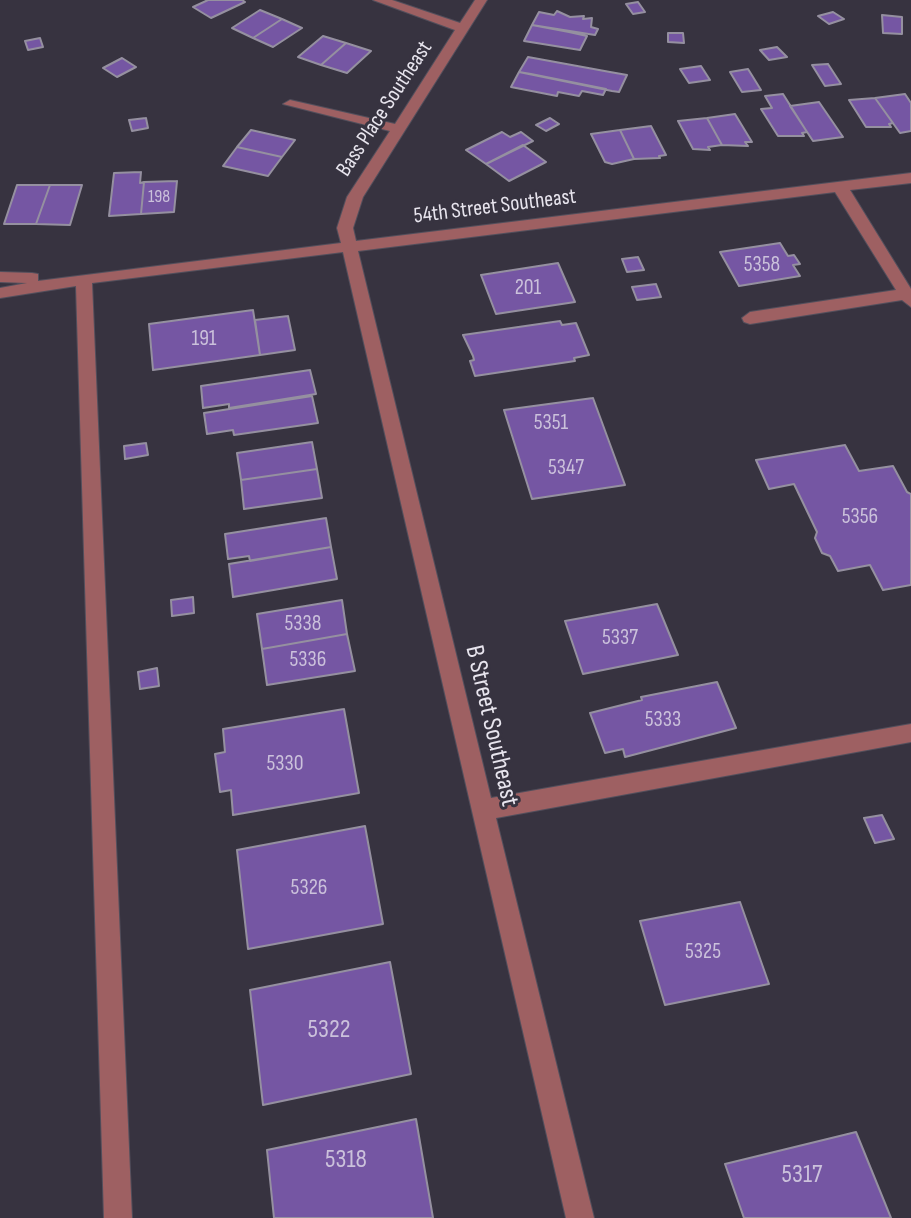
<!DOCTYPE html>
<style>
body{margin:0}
canvas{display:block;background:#373340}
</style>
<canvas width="911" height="1218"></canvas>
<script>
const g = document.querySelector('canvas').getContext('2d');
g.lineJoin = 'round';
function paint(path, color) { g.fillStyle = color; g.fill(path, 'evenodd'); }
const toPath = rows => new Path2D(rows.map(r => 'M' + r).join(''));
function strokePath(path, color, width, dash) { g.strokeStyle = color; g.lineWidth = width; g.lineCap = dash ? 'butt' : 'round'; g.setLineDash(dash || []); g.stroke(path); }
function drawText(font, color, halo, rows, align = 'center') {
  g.font = font + ' "Sofia Sans Condensed",sans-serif'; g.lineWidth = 6; g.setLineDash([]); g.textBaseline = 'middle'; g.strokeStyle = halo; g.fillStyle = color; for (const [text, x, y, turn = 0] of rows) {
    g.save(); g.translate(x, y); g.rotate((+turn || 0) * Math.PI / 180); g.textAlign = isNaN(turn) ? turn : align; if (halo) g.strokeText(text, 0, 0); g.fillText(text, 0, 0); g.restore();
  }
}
const building = toPath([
 [208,0,242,0,245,2,211,18,193,7,208,0],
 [638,2,645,12,633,14,626,4,638,2],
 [260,10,282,19,253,38,232,28,260,10],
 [557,11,570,17,584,16,583,19,592,18,591,27,598,29,595,35,532,25,539,12,554,15,557,11],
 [833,12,844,19,829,24,818,16,833,12],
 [882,15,902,17,902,34,883,33,882,15],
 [282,19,302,28,273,47,253,38,282,19],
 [532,25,569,32,587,36,580,50,524,41,532,25],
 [668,33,683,33,684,43,668,42,668,33],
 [323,36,346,43,321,65,298,57,323,36],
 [40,38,43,47,28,50,25,41,40,38],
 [346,43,371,51,347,73,321,65,346,43],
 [777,47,787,57,769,60,760,50,777,47],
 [528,57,610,72,627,75,619,92,612,91,519,72,528,57],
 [122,58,136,67,117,77,103,68,122,58],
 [828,64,841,84,825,86,812,65,828,64],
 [701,66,710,80,689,83,680,69,701,66],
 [748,69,753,77,761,90,742,92,730,72,748,69],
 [519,72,531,74,606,89,603,95,582,91,579,96,558,92,557,96,511,87,519,72],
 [783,94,807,132,802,133,804,136,778,136,761,109,772,108,765,96,783,94],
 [905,94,911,103,911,131,900,133,875,98,905,94],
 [875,98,893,123,889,124,891,127,866,127,849,100,875,98],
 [819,102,843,137,813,141,790,106,819,102],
 [735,114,752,142,745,142,748,146,722,145,707,118,735,114],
 [146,118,148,128,132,131,129,120,146,118],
 [550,118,559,124,546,131,536,125,550,118],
 [707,118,722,145,708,147,710,150,693,149,678,121,707,118],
 [651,126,666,155,659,156,660,158,634,159,620,130,651,126],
 [251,130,295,140,282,157,237,147,251,130],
 [620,130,634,159,612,164,605,162,591,134,620,130],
 [502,132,510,137,521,132,533,141,486,164,466,150,502,132],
 [523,145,546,162,509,181,486,164,523,145],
 [237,147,282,157,268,176,223,166,237,147],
 [141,172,140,183,144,182,141,214,109,216,114,173,141,172],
 [177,181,174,212,141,214,144,182,177,181],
 [17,185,50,185,36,224,4,224,17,185],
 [50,185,82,185,70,225,36,224,50,185],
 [780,243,788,256,794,255,800,264,793,265,800,276,739,286,720,252,780,243],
 [638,257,644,270,627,272,622,259,638,257],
 [558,263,575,302,496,314,481,275,558,263],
 [656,284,661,297,637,300,632,287,656,284],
 [253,310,260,355,153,370,149,324,253,310],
 [288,316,295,350,260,355,255,320,288,316],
 [560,321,562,325,576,323,589,355,574,358,575,361,475,376,470,361,474,360,473,356,463,335,560,321],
 [310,370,316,394,229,408,229,404,203,408,201,386,310,370],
 [312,396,318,423,234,435,233,430,207,434,204,413,312,396],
 [593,398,625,485,532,499,504,410,593,398],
 [312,442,317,469,241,480,237,453,312,442],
 [146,443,148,455,125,459,124,446,146,443],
 [845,445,859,471,893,466,907,492,911,494,911,585,883,590,870,565,838,571,830,556,822,553,815,538,817,532,794,484,769,489,756,460,845,445],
 [317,469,322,498,244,509,241,480,317,469],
 [326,518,331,547,250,561,249,556,228,559,225,534,326,518],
 [331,547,337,579,233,597,229,564,331,547],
 [193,597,194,613,172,616,171,600,193,597],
 [342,600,347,634,262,649,257,614,342,600],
 [657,604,678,655,583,674,565,621,657,604],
 [347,634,355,671,267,685,262,649,347,634],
 [157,668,159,686,140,689,138,672,157,668],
 [717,682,736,728,625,757,623,749,605,753,590,713,642,700,641,697,717,682],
 [344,709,359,793,233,815,231,790,220,792,215,754,225,752,223,729,344,709],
 [882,815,894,839,875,843,864,818,882,815],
 [365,826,383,924,248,949,237,850,365,826],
 [740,902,769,984,665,1005,640,921,740,902],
 [390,962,411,1074,263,1105,250,990,390,962],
 [416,1119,433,1218,274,1218,267,1150,416,1119],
 [856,1132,891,1218,744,1218,725,1164,856,1132]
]);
const minor = toPath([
 [373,0,392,0,460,23,475,0,487,0,363,197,353,228,356,241,911,173,911,183,850,190,911,289,911,307,902,300,750,324,744,322,742,318,750,312,896,290,835,192,358,251,491,798,911,724,911,742,496,818,594,1218,566,1218,343,252,92,283,132,1218,104,1218,76,286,0,298,0,288,27,283,0,282,0,272,32,273,38,274,38,281,341,243,337,228,347,197,390,131,283,104,290,100,395,124,455,30,373,0]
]);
const farNumbernames = [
 ["198",159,197]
];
const farStreetnames = [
 ["Bass Place Southeast",385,109,-57],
 ["54th Street Southeast",495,207,-7]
];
const numberNames = [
 ["5358",762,265],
 ["201",528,288],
 ["191",204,339],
 ["5351",551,423],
 ["5347",566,468],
 ["5356",860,517],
 ["5338",303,624],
 ["5337",620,638],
 ["5336",308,660],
 ["5333",663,720],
 ["5330",285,764],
 ["5326",309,888],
 ["5325",703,952]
];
const streetNames = [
 ["B Street Southeast",491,726,77]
];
const nearNumbernames = [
 ["5322",329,1030],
 ["5318",346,1160],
 ["5317",802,1175]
];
paint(building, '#7556a3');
strokePath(building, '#9590a0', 2);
strokePath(minor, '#534f5c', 2);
paint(minor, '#9e6062');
drawText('18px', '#cbc1db', null, farNumbernames);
drawText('22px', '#e8e5ee', '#373340', farStreetnames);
drawText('22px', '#cbc1db', null, numberNames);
drawText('26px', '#e8e5ee', '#373340', streetNames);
drawText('26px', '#cbc1db', null, nearNumbernames);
</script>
